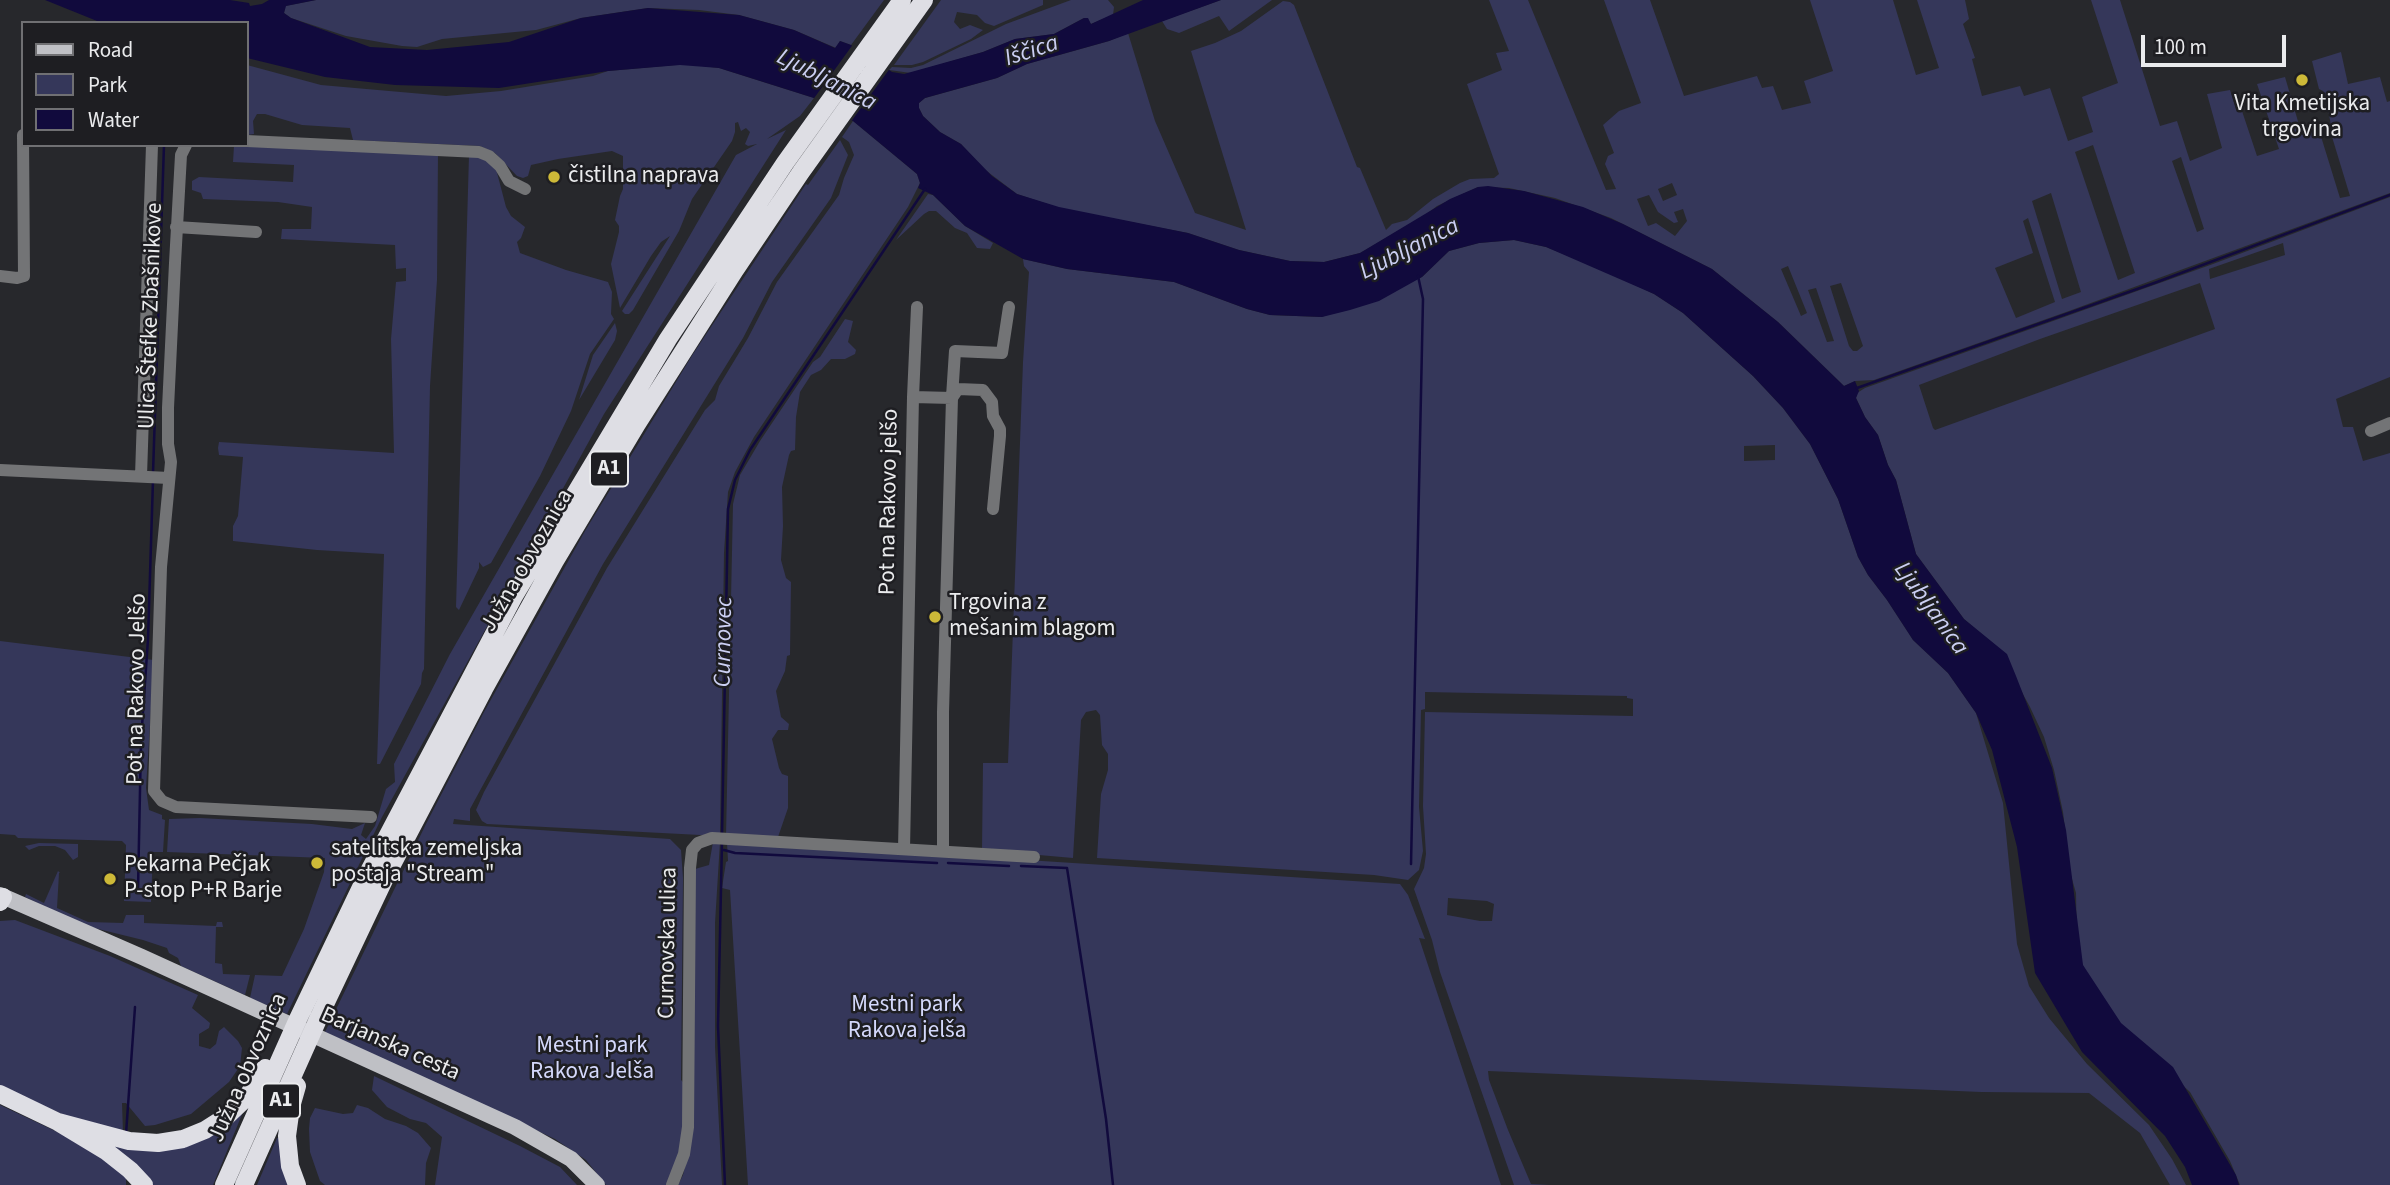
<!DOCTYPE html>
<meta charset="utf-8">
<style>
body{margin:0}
#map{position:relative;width:2390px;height:1185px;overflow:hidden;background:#27282c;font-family:"Source Sans 3",sans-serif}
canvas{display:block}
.legend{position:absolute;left:21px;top:21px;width:228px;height:126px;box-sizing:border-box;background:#1e1e22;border:2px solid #707073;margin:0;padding:9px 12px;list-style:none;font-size:21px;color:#eaebed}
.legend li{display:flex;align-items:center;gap:14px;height:35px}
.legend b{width:35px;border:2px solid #707073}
.scale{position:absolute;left:2141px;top:35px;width:145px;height:32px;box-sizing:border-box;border:4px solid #eaebed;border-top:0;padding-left:9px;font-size:21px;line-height:24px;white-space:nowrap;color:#eaebed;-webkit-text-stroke:5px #1e1e22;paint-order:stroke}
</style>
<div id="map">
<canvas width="2390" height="1185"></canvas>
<ul class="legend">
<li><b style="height:9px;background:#bfc0c5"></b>Road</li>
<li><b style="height:19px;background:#35375a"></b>Park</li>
<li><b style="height:19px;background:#110a3d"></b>Water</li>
</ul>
<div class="scale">100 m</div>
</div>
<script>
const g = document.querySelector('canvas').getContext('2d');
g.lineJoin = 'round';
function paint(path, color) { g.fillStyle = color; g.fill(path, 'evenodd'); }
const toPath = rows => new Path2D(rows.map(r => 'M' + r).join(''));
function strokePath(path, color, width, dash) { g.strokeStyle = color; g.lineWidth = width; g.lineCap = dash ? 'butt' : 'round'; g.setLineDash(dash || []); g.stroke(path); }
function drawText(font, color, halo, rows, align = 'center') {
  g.font = font + ' "Source Sans 3",sans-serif'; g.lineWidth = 5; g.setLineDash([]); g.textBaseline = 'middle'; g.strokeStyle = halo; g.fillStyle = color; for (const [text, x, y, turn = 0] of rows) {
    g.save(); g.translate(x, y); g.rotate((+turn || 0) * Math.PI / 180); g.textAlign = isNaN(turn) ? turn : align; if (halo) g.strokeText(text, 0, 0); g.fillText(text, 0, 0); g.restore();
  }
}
const green = toPath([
 [316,0,884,0,851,45,840,41,836,48,794,30,739,15,699,10,648,8,581,18,536,30,442,39,417,47,402,46,346,36,291,18,284,13,285,6],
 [941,0,1043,0,1043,5,994,26,985,23,977,15,957,12,954,22,960,29,970,25,983,30,971,39,923,62,912,65,894,65],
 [1071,0,1108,0,1114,7,1113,15,1091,24,1084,18,1054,34,1015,39,983,52,911,73,889,70,892,67,911,68,923,65,1006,24],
 [1221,0,1272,0,1229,31,1219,16,1179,33,1167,29,1162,21],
 [1489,0,1528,0,1606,190,1616,189,1605,164,1608,156,1614,153,1603,125,1619,111,1641,103,1604,0,1650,0,1684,96,1757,76,1762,88,1773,86,1782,110,1811,103,1804,81,1833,71,1810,0,1893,0,1916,75,1939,68,1917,0,1965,0,1969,19,1963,24,1975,58,1972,59,1982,96,2020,86,2024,96,2050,88,2068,141,2093,132,2082,97,2118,83,2091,0,2120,0,2160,126,2177,121,2190,161,2222,148,2207,94,2230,90,2237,112,2242,111,2257,156,2279,149,2257,84,2285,77,2302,135,2319,130,2340,198,2350,196,2329,127,2331,126,2327,103,2323,91,2319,89,2312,61,2341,52,2348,84,2380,77,2387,102,2390,101,2390,193,2069,311,1874,380,1855,381,1844,386,1778,322,1712,269,1611,218,1555,198,1509,188,1478,187,1437,206,1424,216,1360,253,1324,262,1290,261,1239,250,1188,233,1062,209,1017,194,984,169,961,144,940,132,923,116,919,108,919,103,925,98,997,78,1027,64,1109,41,1128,33,1155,121,1195,213,1246,230,1191,51,1215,43,1241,31,1283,1,1290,2,1294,5,1357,167,1360,168,1386,230,1392,224,1407,220,1433,199,1460,183,1470,179,1494,178,1499,174,1467,84,1502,70,1496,53,1509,51],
 [2093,145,2135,273,2118,280,2075,152],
 [2181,157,2204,229,2197,232,2172,161],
 [1672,183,1677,195,1663,201,1658,189],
 [2051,193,2081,292,2062,299,2032,201],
 [1649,195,1658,212,1674,223,1678,222,1674,212,1683,209,1687,221,1675,236,1656,223,1648,226,1637,199],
 [2028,218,2055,302,2016,318,1995,268,2033,253,2023,221],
 [1788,266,1807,313,1801,316,1781,269],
 [1841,283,1863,346,1857,351,1853,351,1849,346,1830,286],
 [1816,288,1834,341,1827,342,1808,290],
 [687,64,719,68,814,98,800,116,767,139,786,130,604,414,382,817,287,1014,250,998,255,975,282,976,304,929,324,872,325,858,167,852,169,819,200,818,312,824,352,829,365,823,361,835,366,839,375,826,386,789,395,782,394,764,450,654,736,155,757,144,748,146,745,144,750,132,746,128,741,131,738,122,735,123,735,132,732,141,692,199,679,231,633,310,629,314,625,314,622,311,670,236,661,242,651,256,620,308,611,264,619,232,619,226,615,220,620,196,623,189,623,156,612,151,558,159,531,165,528,176,523,178,517,176,495,153,480,146,353,140,350,128,302,125,265,114,257,114,253,121,254,134,247,135,247,65,321,85,446,96,501,91,593,76,608,71],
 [853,121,917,174,920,183,908,207,754,437,735,472,728,492,724,553,720,836,487,824,482,821,476,810,484,792,607,568,705,410,715,400,719,386,748,338,777,282,839,195,844,178,854,155,849,142,842,137],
 [840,140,848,155,831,198,772,282,743,338,603,564,470,809,470,821,454,819,453,824,670,839,681,850,683,878,681,1080,684,1083,682,1144,668,1185,606,1185,586,1160,555,1139,325,1032,426,824,484,712,585,531,693,354,806,184,808,185],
 [234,146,438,153,437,280,430,386,424,669,422,673,421,684,380,764,377,764,384,554,317,550,233,541,233,526,238,516,243,457,219,455,218,448,219,442,394,453,391,339,396,282,406,281,406,268,396,269,395,245,281,239,282,229,311,229,312,207,278,202,203,199,201,193,192,190,192,181,199,177,293,182,294,165,233,162],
 [469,155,485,157,495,165,506,207,511,216,525,227,521,238,517,242,520,253,566,270,608,282,612,292,611,314,614,319,590,354,571,411,540,476,491,563,483,567,479,562,479,568,459,610,456,607],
 [928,194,933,195,965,226,993,243,990,249,977,248,967,233,955,228,936,211,929,211,924,214,896,240],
 [2390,197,2390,377,2336,399,2343,427,2353,427,2363,461,2390,453,2390,1185,2240,1185,2230,1161,2190,1092,2117,1024,2089,980,2077,951,2076,893,2070,872,2063,812,2054,770,2044,737,2030,707,1997,647,1964,619,1916,554,1896,480,1888,465,1878,435,1865,417,1856,398,1857,393,1865,388,2213,264],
 [2283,243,2285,255,2210,279,2209,269],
 [2200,283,2215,329,1935,430,1933,428,1919,385,2040,339],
 [1514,240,1546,247,1601,269,1654,294,1683,313,1753,376,1783,408,1810,444,1838,499,1858,557,1868,575,1887,600,1913,640,1948,673,1976,713,2003,803,2017,944,2029,986,2049,1018,2087,1064,2149,1125,2172,1159,2186,1185,2170,1185,2140,1133,2089,1093,1981,1092,1488,1071,1489,1080,1508,1130,1531,1184,1550,1185,1514,1185,1440,972,1432,940,1414,889,1424,868,1426,854,1423,806,1425,712,1633,716,1633,699,1627,698,1627,696,1425,692,1425,709,1421,710,1419,807,1423,851,1419,870,1408,880,1374,875,1097,858,1101,794,1108,770,1108,754,1102,745,1100,715,1096,710,1086,712,1081,720,1073,858,982,850,983,763,1008,763,1023,362,1028,286,1029,272,1024,266,1023,259,1067,269,1174,282,1247,309,1270,315,1322,317,1422,277,1449,251,1479,243],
 [1775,445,1775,460,1744,461,1744,446],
 [1448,898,1487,901,1494,904,1492,921,1480,921,1447,915],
 [845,319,853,321,848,342,856,350,855,354,845,359,831,359,821,370,811,375,800,392,796,417,795,450,791,451,789,455,782,487,783,526,781,560,786,578,791,582,790,655,787,656,785,671,776,691,781,717,789,724,788,730,778,730,772,739,779,768,782,774,788,776,788,808,778,837,726,836,733,504,740,475,760,441,813,362,820,357],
 [615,323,617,331,615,340,579,400,593,355],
 [0,641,154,660,146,788,149,810,162,815,162,819,165,820,163,852,153,852,151,902,124,901,126,845,122,841,18,838,15,835,0,834],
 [713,842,720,842,715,923,715,1047,722,1185,678,1185,683,1175,688,1155,695,869,709,865],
 [39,843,78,844,78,857,73,860,65,850,55,846,39,846,29,850,25,846],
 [727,843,902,852,1400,884,1408,895,1425,939,1419,938,1501,1185,748,1185,730,890,722,888,726,862,728,861],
 [58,871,60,873,59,873,57,908,88,922,123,923,126,915,144,915,144,923,216,926,217,922,222,922,223,927,216,927,215,963,222,964,223,974,250,975,245,995,181,966,178,958,169,953,167,948,143,940,86,926,25,897,26,894,44,903],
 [15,920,110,956,198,995,192,1008,210,1023,209,1028,199,1034,199,1046,210,1049,216,1044,219,1031,224,1027,238,1041,242,1048,240,1066,229,1082,191,1114,155,1125,145,1126,126,1103,122,1103,123,1133,66,1116,0,1086,0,921],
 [374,1076,520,1146,560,1167,577,1185,435,1185,442,1137,426,1123,410,1119,387,1107,372,1090],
 [0,1105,83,1144,126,1173,126,1185,0,1185],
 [357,1105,368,1108,385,1119,406,1126,418,1133,431,1148,426,1163,425,1185,325,1185,320,1181,310,1152,309,1129,310,1118,315,1108,343,1114,353,1113],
 [243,1112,213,1185,152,1185,106,1143,129,1148],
 [277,1138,280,1138,290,1185,257,1185]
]);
const water = toPath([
 [45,0,230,0,249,3,250,6,262,4,269,0,316,0,286,6,284,13,291,18,370,47,427,50,509,42,581,18,648,8,739,15,794,30,835,48,840,41,851,45,892,72,904,74,983,52,1015,39,1054,34,1084,18,1088,18,1091,24,1143,0,1221,0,1109,41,1027,64,997,78,925,98,919,103,919,108,923,116,940,132,961,144,992,176,1017,194,1059,207,1188,233,1239,250,1290,261,1324,262,1360,253,1450,199,1478,187,1488,186,1524,191,1583,207,1623,224,1712,269,1778,322,1844,386,1855,381,1859,391,1856,398,1865,417,1878,435,1888,465,1896,480,1916,554,1964,619,2007,654,2016,676,2052,768,2066,830,2083,965,2121,1023,2173,1067,2236,1175,2239,1185,2192,1185,2185,1167,2165,1136,2082,1052,2035,973,2017,847,1992,750,1976,713,1948,673,1913,640,1887,600,1868,575,1858,557,1838,499,1810,444,1783,408,1753,376,1683,313,1654,294,1546,247,1514,240,1479,243,1449,251,1422,277,1379,301,1350,310,1322,317,1270,315,1247,309,1174,282,1067,269,1023,259,965,226,933,195,918,188,920,183,917,174,853,121,814,98,719,68,680,65,608,71,499,88,395,85,325,77,247,58,247,23,102,23]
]);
const pier = toPath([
 [854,43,891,67,850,123,812,101]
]);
const stream = toPath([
 [1857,388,2157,282,2390,195],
 [153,473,164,145],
 [722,835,728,509,735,480,750,450,925,189],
 [722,842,718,1026,725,1185],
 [724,850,735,853,937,863],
 [948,863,1009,866],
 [1411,864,1423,299,1418,276],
 [1021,866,1067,868,1106,1119,1113,1185],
 [138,889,141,741,148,639,153,480],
 [126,1134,135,1007]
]);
const minor = toPath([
 [247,141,479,152,489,156,500,166,509,181,525,189],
 [186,145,181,155,175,263,168,408,168,444,171,462,161,567,154,791,162,801,176,807,371,817],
 [176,227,256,232],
 [0,276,17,278,24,276,23,135],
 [913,397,917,307],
 [952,397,955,351,1002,353,1009,307],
 [952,398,958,389,983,390,992,402,993,416,1000,429,1000,436,993,509],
 [2371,431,2390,423],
 [0,470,169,478],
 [141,476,152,145],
 [904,849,913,397,952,398,943,712,943,851],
 [672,1185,684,1154,688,1127,690,868,692,850,698,843,712,838,1034,857]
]);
const major = toPath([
 [0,895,142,957,515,1127,571,1159,597,1185]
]);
const highway = toPath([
 [0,902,3,897],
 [0,1094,58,1122,106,1151,130,1170,144,1185],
 [58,1122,129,1141,158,1143,183,1139,205,1130,227,1116,247,1097,265,1068],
 [224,1185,298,1019,366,877,514,596,668,339,785,163,902,0],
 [244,1185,319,1017,385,878,484,689,555,561,637,424,735,270,801,172,924,0],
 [297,1185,290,1166,287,1136,291,1107,297,1086]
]);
const markers = [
 [2302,80,7,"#cdb938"],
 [554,177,7,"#cdb938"],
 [935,617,7,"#cdb938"],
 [317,863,7,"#cdb938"],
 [110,879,7,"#cdb938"]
];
const shields = [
 [609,469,38],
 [281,1101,38]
];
const shieldNames = [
 ["A1",609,469],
 ["A1",281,1101]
];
const poiNames = [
 ["Vita Kmetijska",2302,105,"center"],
 ["trgovina",2302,131,"center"],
 ["čistilna naprava",568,177],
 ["Trgovina z",949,604],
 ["mešanim blagom",949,630],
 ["satelitska zemeljska",331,850],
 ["postaja \"Stream\"",331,876],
 ["Pekarna Pečjak",124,866],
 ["P-stop P+R Barje",124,892]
];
const streetNames = [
 ["Ulica Štefke Zbašnikove",152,316,-88],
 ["Pot na Rakovo jelšo",890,502,-89],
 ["Južna obvoznica",528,561,-60],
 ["Pot na Rakovo Jelšo",138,689,-89],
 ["Curnovska ulica",669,943,-89],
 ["Barjanska cesta",390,1045,24],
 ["Južna obvoznica",249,1068,-66]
];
const parkNames = [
 ["Mestni park",907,1006],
 ["Rakova jelša",907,1032],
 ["Mestni park",592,1047],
 ["Rakova Jelša",592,1073]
];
const waterNames = [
 ["Iščica",1032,52,-18],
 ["Ljubljanica",826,81,27],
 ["Ljubljanica",1410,250,-27],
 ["Ljubljanica",1930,609,54],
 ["Curnovec",725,642,-89]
];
paint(green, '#35375a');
paint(water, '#110a3d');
paint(pier, '#27282c');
strokePath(stream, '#110a3d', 2.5);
strokePath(minor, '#737476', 12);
strokePath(major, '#bfc0c5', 16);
strokePath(highway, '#dedee4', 18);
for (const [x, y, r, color] of markers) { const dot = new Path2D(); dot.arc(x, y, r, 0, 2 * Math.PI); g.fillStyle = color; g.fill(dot); strokePath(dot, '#1e1e22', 2.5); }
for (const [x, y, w] of shields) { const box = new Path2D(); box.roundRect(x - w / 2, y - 17.5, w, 35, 5); g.fillStyle = '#1e1e22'; g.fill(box); strokePath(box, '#eaebed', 2); }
drawText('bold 21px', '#eaebed', null, shieldNames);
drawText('23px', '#eaebed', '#1e1e22', poiNames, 'left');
drawText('23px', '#eaebed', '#1e1e22', streetNames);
drawText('23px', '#d4d8fb', '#1e1e22', parkNames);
drawText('italic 24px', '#cbcff2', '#1e1e22', waterNames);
</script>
